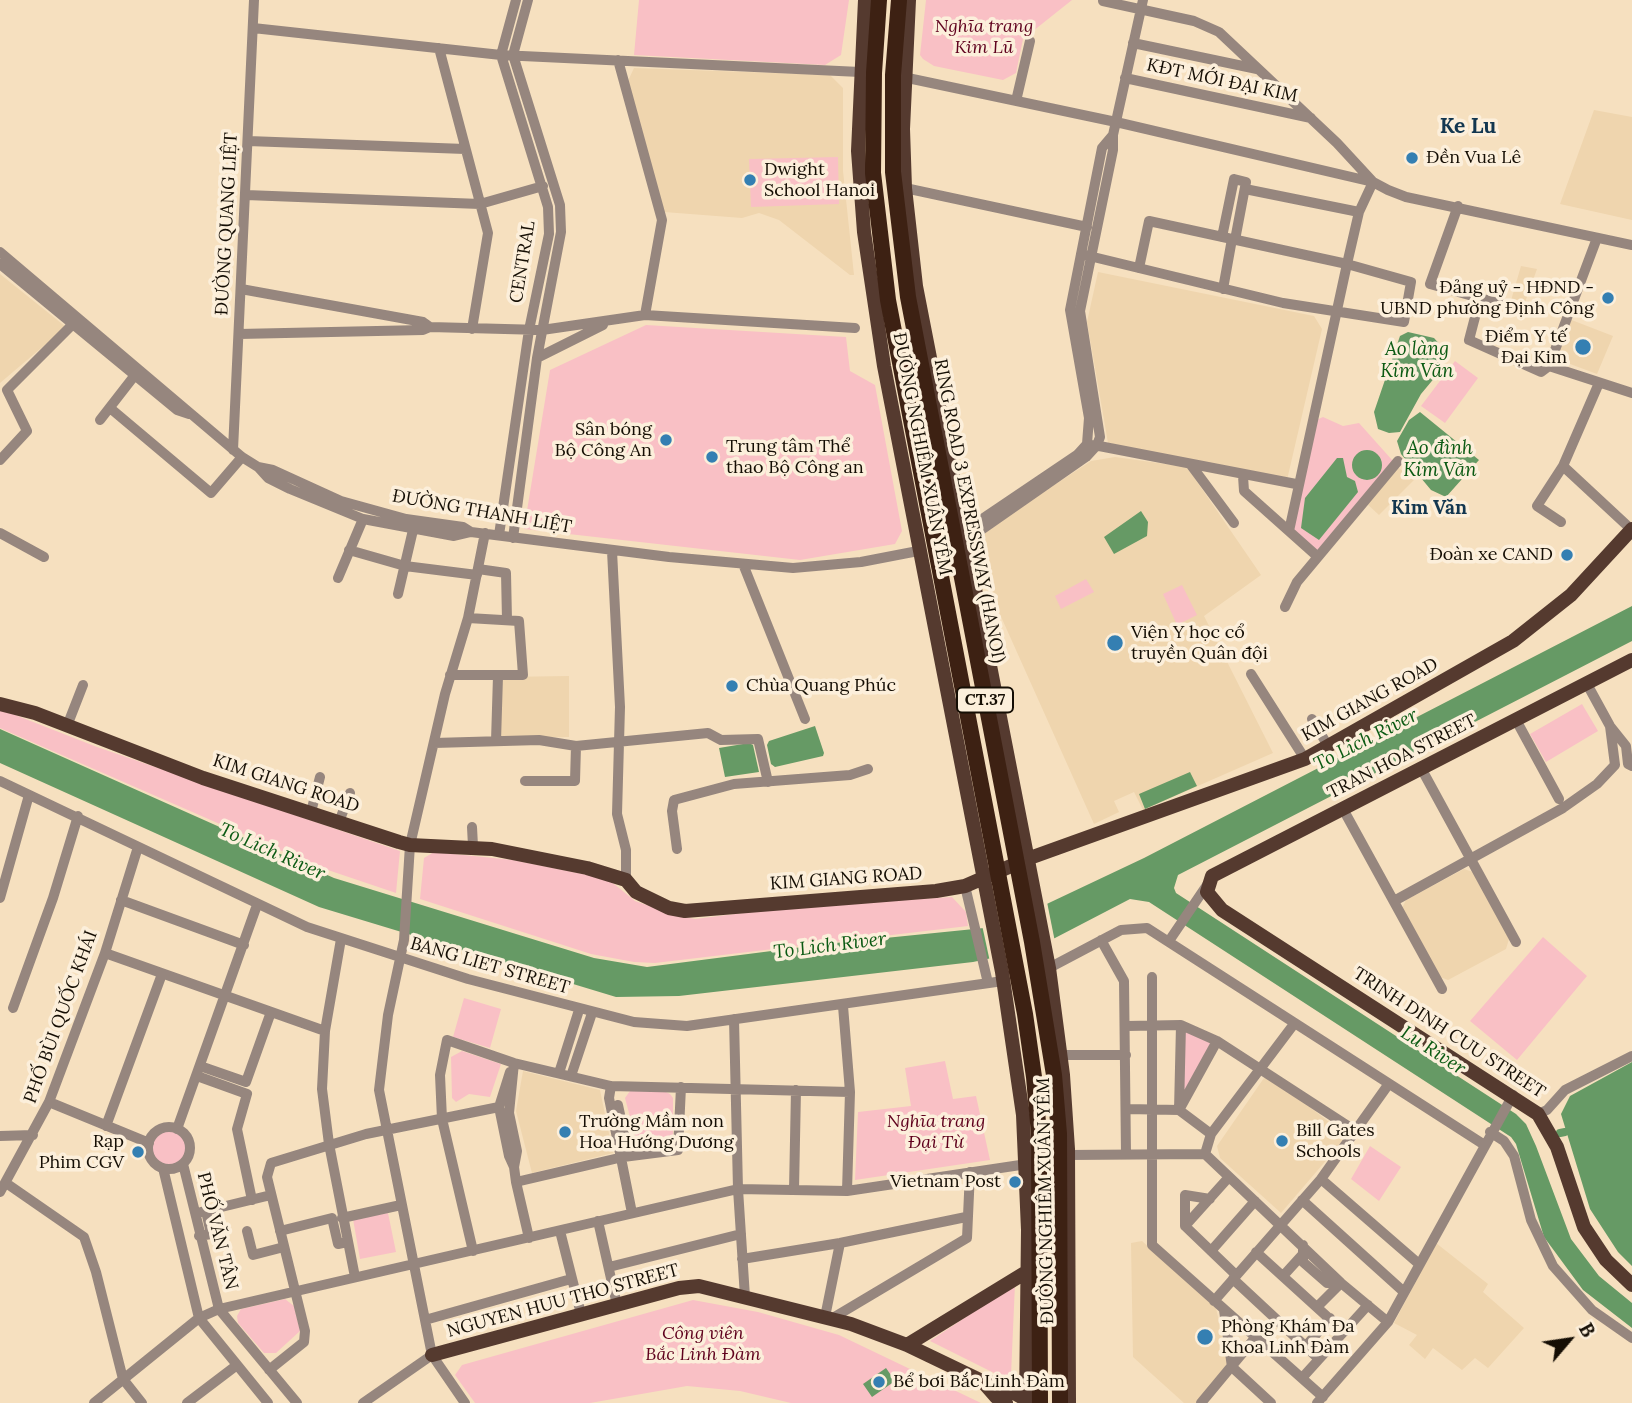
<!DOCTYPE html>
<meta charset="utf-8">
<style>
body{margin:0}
#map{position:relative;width:1632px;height:1403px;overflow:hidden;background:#f6e0bf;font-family:Lora,serif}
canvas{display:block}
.north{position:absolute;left:1534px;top:1305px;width:70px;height:70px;-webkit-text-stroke:5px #fcefdb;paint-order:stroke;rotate:61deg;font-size:19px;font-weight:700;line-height:28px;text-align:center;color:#150e04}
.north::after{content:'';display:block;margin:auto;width:24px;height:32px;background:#150e04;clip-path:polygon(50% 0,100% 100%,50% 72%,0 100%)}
</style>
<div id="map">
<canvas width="1632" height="1403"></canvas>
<div class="north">B</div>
</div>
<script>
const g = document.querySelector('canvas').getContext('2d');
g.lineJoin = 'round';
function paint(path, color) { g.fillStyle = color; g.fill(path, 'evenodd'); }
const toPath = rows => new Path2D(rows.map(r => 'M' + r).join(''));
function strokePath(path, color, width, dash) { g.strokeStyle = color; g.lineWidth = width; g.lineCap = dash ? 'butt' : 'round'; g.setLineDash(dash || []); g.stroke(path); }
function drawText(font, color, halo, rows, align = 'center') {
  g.font = font + ' Lora,serif'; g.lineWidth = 7; g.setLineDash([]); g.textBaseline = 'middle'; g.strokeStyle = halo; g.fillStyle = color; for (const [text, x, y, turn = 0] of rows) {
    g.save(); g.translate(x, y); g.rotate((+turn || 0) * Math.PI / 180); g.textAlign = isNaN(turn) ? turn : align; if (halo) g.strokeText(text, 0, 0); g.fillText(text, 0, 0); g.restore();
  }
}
const built = toPath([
 [634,68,830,75,843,88,843,171,854,275,850,275,779,220,759,213,742,218,664,212,627,83],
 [1594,110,1632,117,1632,220,1560,204],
 [1521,266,1537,269,1523,308,1510,304],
 [1098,272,1314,316,1322,329,1287,480,1108,443,1087,322],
 [0,274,66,327,0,383],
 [1569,319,1613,336,1597,374,1554,358],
 [1115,457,1187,467,1261,575,1204,616,1273,753,1143,810,1134,792,1114,801,1119,812,1094,824,994,601,981,533,1091,461],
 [1399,468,1414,480,1379,515,1366,503,1394,470],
 [569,676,569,737,499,738,502,677],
 [1464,869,1473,872,1509,939,1506,949,1448,980,1440,977,1402,908,1406,900],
 [523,1071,600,1090,613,1153,532,1173,516,1111],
 [1271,1077,1347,1136,1281,1213,1220,1158,1217,1146,1264,1078],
 [1142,1241,1216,1308,1229,1367,1196,1403,1184,1403,1133,1357,1131,1243],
 [1436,1243,1488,1284,1483,1292,1524,1328,1488,1368,1475,1358,1462,1370,1433,1348,1425,1359,1409,1345,1417,1335,1394,1323]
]);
const green = toPath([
 [639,0,849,0,841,55,825,65,634,55],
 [926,0,1072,0,1023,39,1016,73,1003,80,934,66,923,59,920,55],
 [838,157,839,204,751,207,749,159],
 [646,325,846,337,850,371,875,385,902,531,895,544,800,560,524,529,550,370],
 [1455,361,1478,378,1445,423,1421,406],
 [1323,417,1343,426,1359,423,1393,461,1318,551,1292,529,1314,421],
 [1086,579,1094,592,1061,609,1055,596],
 [1182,585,1197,615,1177,625,1163,594],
 [1582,704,1598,731,1546,762,1530,734],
 [0,709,97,747,400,851,396,893,316,866,0,728],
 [434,852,513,860,608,879,635,901,679,916,695,919,791,907,952,897,966,912,968,926,655,963,634,962,591,954,420,899,424,858],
 [1543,937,1587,976,1517,1060,1470,1021],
 [464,998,501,1009,490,1048,453,1037],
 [1185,1030,1213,1043,1182,1100],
 [462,1051,501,1064,490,1097,469,1094,456,1102,452,1098,451,1057],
 [945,1061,953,1099,976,1096,990,1160,855,1180,858,1112,911,1106,905,1068],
 [630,1091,664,1091,670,1094,673,1098,673,1144,641,1150,638,1147,625,1098],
 '148 1148a21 21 0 1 1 42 0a21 21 0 1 1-42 0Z',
 [1370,1146,1401,1167,1379,1201,1351,1179],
 [388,1213,396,1252,360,1259,353,1219],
 [1015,1284,1011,1375,1004,1378,930,1341],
 [285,1299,294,1306,300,1331,276,1353,264,1353,238,1323,237,1316,241,1309],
 [693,1300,758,1312,839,1335,981,1403,791,1403,740,1391,687,1386,590,1403,475,1403,455,1375,462,1365]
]);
const water = toPath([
 [1408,332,1434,338,1443,348,1441,370,1421,394,1400,432,1389,433,1378,429,1374,412,1400,336],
 [1420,412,1479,460,1446,497,1431,490,1401,454,1397,441,1409,420],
 '1352 465a15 15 0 1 1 30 0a15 15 0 1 1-30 0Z',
 [1337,458,1343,458,1347,477,1355,481,1358,492,1319,540,1301,528,1305,498],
 [1141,511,1148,522,1147,536,1114,554,1104,537],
 [1632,606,1632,641,1178,875,1174,888,1176,893,1516,1114,1526,1124,1536,1146,1571,1239,1599,1276,1632,1303,1632,1328,1583,1290,1544,1237,1516,1144,1511,1137,1149,902,1130,899,1055,938,1020,952,973,962,679,996,616,997,319,907,0,763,0,729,334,878,594,958,647,967,826,944,984,928,1015,919,1144,858],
 [815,726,824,753,823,756,775,767,771,764,767,745,769,741],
 [749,743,753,745,759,772,725,777,719,748],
 [1190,772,1197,786,1145,809,1139,794],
 [1632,1062,1632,1266,1618,1252,1590,1209,1561,1114,1570,1096],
 [886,1368,895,1381,872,1397,863,1384]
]);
const pier = toPath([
 [1047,902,1055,942,1021,955,990,962,982,925]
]);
const canal = toPath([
 [1560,1133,1565,1132]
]);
const minor = toPath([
 [1103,1,1194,21,1219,32,1337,143,1373,182,1388,190,1406,197,1632,245],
 [253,28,501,55,860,72],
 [1133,43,1257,69],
 [439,48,488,233,472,329],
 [618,60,662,220,645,315],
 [903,77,1116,122,1373,182],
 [1125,78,1311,118],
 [1016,101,1030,41],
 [248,141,465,149],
 [905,188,1087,227],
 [1245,189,1359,212],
 [246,195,480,204,543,186],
 [1458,206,1430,284,1508,306],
 [1222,237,1234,179,1246,182,1235,240],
 [0,252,242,457,258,467,273,470,341,501,406,519,463,527,471,532,669,557,793,568,861,562,918,551],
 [1081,254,1283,303,1404,322,1411,282,1347,264,1149,221,1139,268],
 [0,264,177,410,189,414],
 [241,289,423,322,430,327],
 [1223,289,1232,239],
 [1480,298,1469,340,1541,372,1549,366,1632,393],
 [239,334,423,330,430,327,542,330,645,315,855,328],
 [537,358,603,325],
 [1549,366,1597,238],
 [110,408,211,493,242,457],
 [100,420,135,375],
 [1094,445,1296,484],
 [233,450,254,0],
 [0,460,27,431,7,390,78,319],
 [1191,465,1234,523],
 [1563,466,1632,530],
 [258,467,268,478,290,489,363,519,454,536,471,532],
 [1243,476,1244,491,1318,557],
 [1561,522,1537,506,1563,466,1599,383],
 [1289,531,1347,264,1359,212,1373,182],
 [963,532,1077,455,1087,444,1089,418,1070,310,1102,148,1113,135],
 [0,533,44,557],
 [499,535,529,330,549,234,548,207,501,55,516,0],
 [513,538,537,358,561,232,560,205,513,55,528,0],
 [964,542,1086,457,1097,445,1100,437,1080,311,1113,150,1113,135,1143,0],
 [349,550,405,566,477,575],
 [612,551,620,707,617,814,626,850,626,880],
 [743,564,805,719],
 [478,569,506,573,507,620],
 [338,578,363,519],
 [398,594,413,530],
 [1285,607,1297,582,1398,461],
 [1251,674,1305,759],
 [450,675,523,675,519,621,468,618],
 [1587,684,1610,726,1626,746,1628,764,1632,766],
 [1312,719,1328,746],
 [1516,720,1559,799],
 [67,726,83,685],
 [496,741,498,676],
 [434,743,539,740,576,746,708,733,721,740,758,739,768,782],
 [1421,768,1516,942],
 [0,781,307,927,468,979,634,1022,687,1026,1003,981],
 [525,781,575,781,576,746],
 [1343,809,1442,989],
 [311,812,320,777],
 [339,822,350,793],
 [472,827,473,846],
 [677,849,672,811,674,800,734,784,850,775,868,769],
 [965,886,988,983],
 [0,898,29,795],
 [121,900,244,945],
 [1394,901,1563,808,1597,784,1615,765,1610,726],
 [341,939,325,1031,322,1089,329,1144,355,1277],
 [1101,940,1124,981,1126,1154],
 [1169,941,1207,885],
 [105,953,325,1031],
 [1049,968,1121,930,1147,928,1483,1144],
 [1152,977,1152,1245,1323,1397],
 [843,1006,850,1092,847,1191],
 [13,1008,53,898,78,816],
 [734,1019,738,1189,745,1297],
 [1127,1026,1181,1025,1217,1041,1354,1130],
 [1061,1055,1126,1055],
 [514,1063,509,1113,517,1151,514,1167,516,1182,529,1238],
 [200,1066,246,1082,271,1012],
 [510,1072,499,1107,509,1156,514,1167],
 [559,1073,579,1010],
 [197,1076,247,1094,237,1129,252,1200],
 [571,1076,592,1013],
 [611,1086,609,1098,632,1213],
 [49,1102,149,1143],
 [618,1105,627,1147,623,1157],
 [1127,1109,1179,1110,1181,1025],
 [1538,1114,1547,1110,1565,1090,1632,1056],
 [106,1126,162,974],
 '148 1148a21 21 0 1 1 42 0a21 21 0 1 1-42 0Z',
 [177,1129,257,905],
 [1490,1132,1504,1141,1514,1156,1531,1220,1553,1266,1592,1310,1632,1338],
 [1211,1134,1179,1110,1217,1041],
 [0,1136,33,1135],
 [1205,1154,1211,1134,1294,1024],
 [1068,1155,1205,1154,1341,1283,1388,1322],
 [183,1164,219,1309,297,1403],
 [163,1168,199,1318,268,1403],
 [1321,1179,1419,1264],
 [516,1182,623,1157,678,1150,681,1087],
 [6,1183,84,1237,96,1272,123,1379,142,1403],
 [794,1190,796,1090],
 [0,1192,49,1102,105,953,138,847],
 [1210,1199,1185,1195,1185,1226,1236,1275],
 [1302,1200,1404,1292],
 [201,1212,271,1195],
 [342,1218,401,1205],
 [598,1221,617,1305],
 [1185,1226,1229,1177],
 [247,1231,253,1255,284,1247],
 [280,1231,332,1218,338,1244,347,1242],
 [560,1231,581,1314],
 [199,1236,211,1234,206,1211],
 [1303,1245,1303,1262,1327,1283,1341,1283],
 [473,1251,442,1119,440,1075,447,1040,514,1063,611,1086,850,1092],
 [1211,1251,1255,1201],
 [1256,1252,1344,1332],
 [742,1259,840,1243,966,1217],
 [609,1267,741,1234],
 [1283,1276,1303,1254],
 [1233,1279,1319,1359],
 [1214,1301,1321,1179,1388,1085],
 [1317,1307,1341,1283],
 [1224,1310,1232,1367,1271,1403],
 [825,1317,840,1243],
 [831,1319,967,1238,970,1172],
 [425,1320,571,1279],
 [1306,1346,1330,1318],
 [269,1370,304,1342,305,1331,267,1177,271,1163,366,1134,499,1107],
 [1302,1378,1368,1305],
 [94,1403,199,1318,219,1309,738,1189,847,1191,1027,1164],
 [187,1403,237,1365],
 [363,1403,432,1355],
 [465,1403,432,1355,379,1090,388,1015,404,940,410,845,445,694,468,618,485,533],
 [1201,1403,1255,1338],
 [1317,1403,1388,1322,1513,1095]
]);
const major = toPath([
 [865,0,858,151,864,232,884,366,1002,972,1023,1115,1028,1230,1026,1403],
 [909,0,903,129,905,188,916,286,1049,968,1063,1075,1068,1149,1069,1403],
 [1632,660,1212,876,1207,892,1222,910,1538,1114,1557,1147,1584,1227,1606,1260,1632,1285],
 [0,704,35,713,203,778,399,842,410,845,492,849,587,868,626,880,636,892,669,908,685,911,936,891,965,886,1027,859,1305,759,1513,641,1571,595,1632,529],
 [907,1345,1028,1271],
 [432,1355,679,1288,699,1286,851,1324,907,1345,982,1381,996,1383,1032,1403],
 [982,1381,996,1397,1006,1403]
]);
const highwayBridge = toPath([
 [879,0,874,73,873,173,888,300,1025,1014,1034,1077,1039,1134,1040,1403],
 [899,0,893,75,893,172,908,297,1032,942,1054,1075,1059,1134,1060,1403]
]);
const markers = [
 [1412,158,7,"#347fb2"],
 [750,180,7,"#347fb2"],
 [1608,298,7,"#347fb2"],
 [1583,347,9,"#347fb2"],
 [666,440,7,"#347fb2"],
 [712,457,7,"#347fb2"],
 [1567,555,7,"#347fb2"],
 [1115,643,9,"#347fb2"],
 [732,686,7,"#347fb2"],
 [565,1132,7,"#347fb2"],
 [1282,1141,7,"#347fb2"],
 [138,1152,7,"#347fb2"],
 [1015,1182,7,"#347fb2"],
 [1205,1337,9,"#347fb2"],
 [879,1382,7,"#347fb2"]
];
const shields = [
 [985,700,56]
];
const shieldNames = [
 ["CT.37",985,700]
];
const parkNames = [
 ["Nghĩa trang",984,27],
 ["Kim Lũ",984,48],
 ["Nghĩa trang",936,1122],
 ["Đại Từ",936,1143],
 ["Công viên",703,1334],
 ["Bắc Linh Đàm",703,1355]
];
const streetNames = [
 ["KĐT MỚI ĐẠI KIM",1222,81,12],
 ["ĐƯỜNG QUANG LIỆT",227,224,-87],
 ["CENTRAL",523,262,-81],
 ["ĐƯỜNG NGHIÊM XUÂN YÊM",922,454,79],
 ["RING ROAD 3 EXPRESSWAY (HANOI)",969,511,79],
 ["ĐƯỜNG THANH LIỆT",482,512,10],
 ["KIM GIANG ROAD",1370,700,-29],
 ["TRAN HOA STREET",1402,757,-27],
 ["KIM GIANG ROAD",286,784,18],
 ["KIM GIANG ROAD",846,879,-4],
 ["BANG LIET STREET",490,966,16],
 ["PHỐ BÙI QUỐC KHÁI",61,1017,-70],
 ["TRINH DINH CUU STREET",1449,1033,33],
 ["ĐƯỜNG NGHIÊM XUÂN YÊM",1046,1201,-91],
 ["PHỐ VĂN TÂN",217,1231,76],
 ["NGUYEN HUU THO STREET",563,1301,-15]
];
const poiNames = [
 ["Đền Vua Lê",1426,158],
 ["Dwight",764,170],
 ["School Hanoi",764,191],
 ["Đảng uỷ - HĐND -",1594,288,"right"],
 ["UBND phường Định Công",1594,309,"right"],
 ["Điểm Y tế",1567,337,"right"],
 ["Đại Kim",1567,358,"right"],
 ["Sân bóng",652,430,"right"],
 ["Bộ Công An",652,451,"right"],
 ["Trung tâm Thể",726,447],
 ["thao Bộ Công an",726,468],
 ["Đoàn xe CAND",1553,555,"right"],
 ["Viện Y học cổ",1131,633],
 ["truyền Quân đội",1131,654],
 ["Chùa Quang Phúc",746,686],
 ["Trường Mầm non",579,1122],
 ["Hoa Hướng Dương",579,1143],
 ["Bill Gates",1296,1131],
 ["Schools",1296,1152],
 ["Rạp",124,1142,"right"],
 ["Phim CGV",124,1163,"right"],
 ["Vietnam Post",1001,1182,"right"],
 ["Phòng Khám Đa",1221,1327],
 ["Khoa Linh Đàm",1221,1348],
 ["Bể bơi Bắc Linh Đàm",893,1382]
];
const waterNames = [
 ["Ao làng",1417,350],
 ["Kim Văn",1417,372],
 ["Ao đình",1440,449],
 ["Kim Văn",1440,471],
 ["To Lich River",1366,740,-27],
 ["To Lich River",272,852,24],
 ["To Lich River",830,946,-7],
 ["Lu River",1433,1051,33]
];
const neighbourhoodNames = [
 ["Kim Văn",1429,509]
];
const quarterNames = [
 ["Ke Lu",1468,127]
];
paint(built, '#efd5ae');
paint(green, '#f9c0c5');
paint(water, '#669a65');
paint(pier, '#f6e0bf');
strokePath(canal, '#669a65', 8);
strokePath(minor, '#96867e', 10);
strokePath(major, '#553a2f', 14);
strokePath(highwayBridge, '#3d2113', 16);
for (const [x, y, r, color] of markers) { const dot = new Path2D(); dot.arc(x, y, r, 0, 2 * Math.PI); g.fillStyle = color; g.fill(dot); strokePath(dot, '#fcefdb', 2.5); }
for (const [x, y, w] of shields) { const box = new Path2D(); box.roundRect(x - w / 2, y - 12.5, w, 25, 5); g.fillStyle = '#fcefdb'; g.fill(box); strokePath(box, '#150e04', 2); }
drawText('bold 16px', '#150e04', null, shieldNames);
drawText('italic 18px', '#5f001d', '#fcefdb', parkNames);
drawText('18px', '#150e04', '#fcefdb', streetNames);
drawText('18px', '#150e04', '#fcefdb', poiNames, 'left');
drawText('italic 19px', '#0b5a13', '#fcefdb', waterNames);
drawText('bold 19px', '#133750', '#fcefdb', neighbourhoodNames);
drawText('bold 21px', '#133750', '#fcefdb', quarterNames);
</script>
